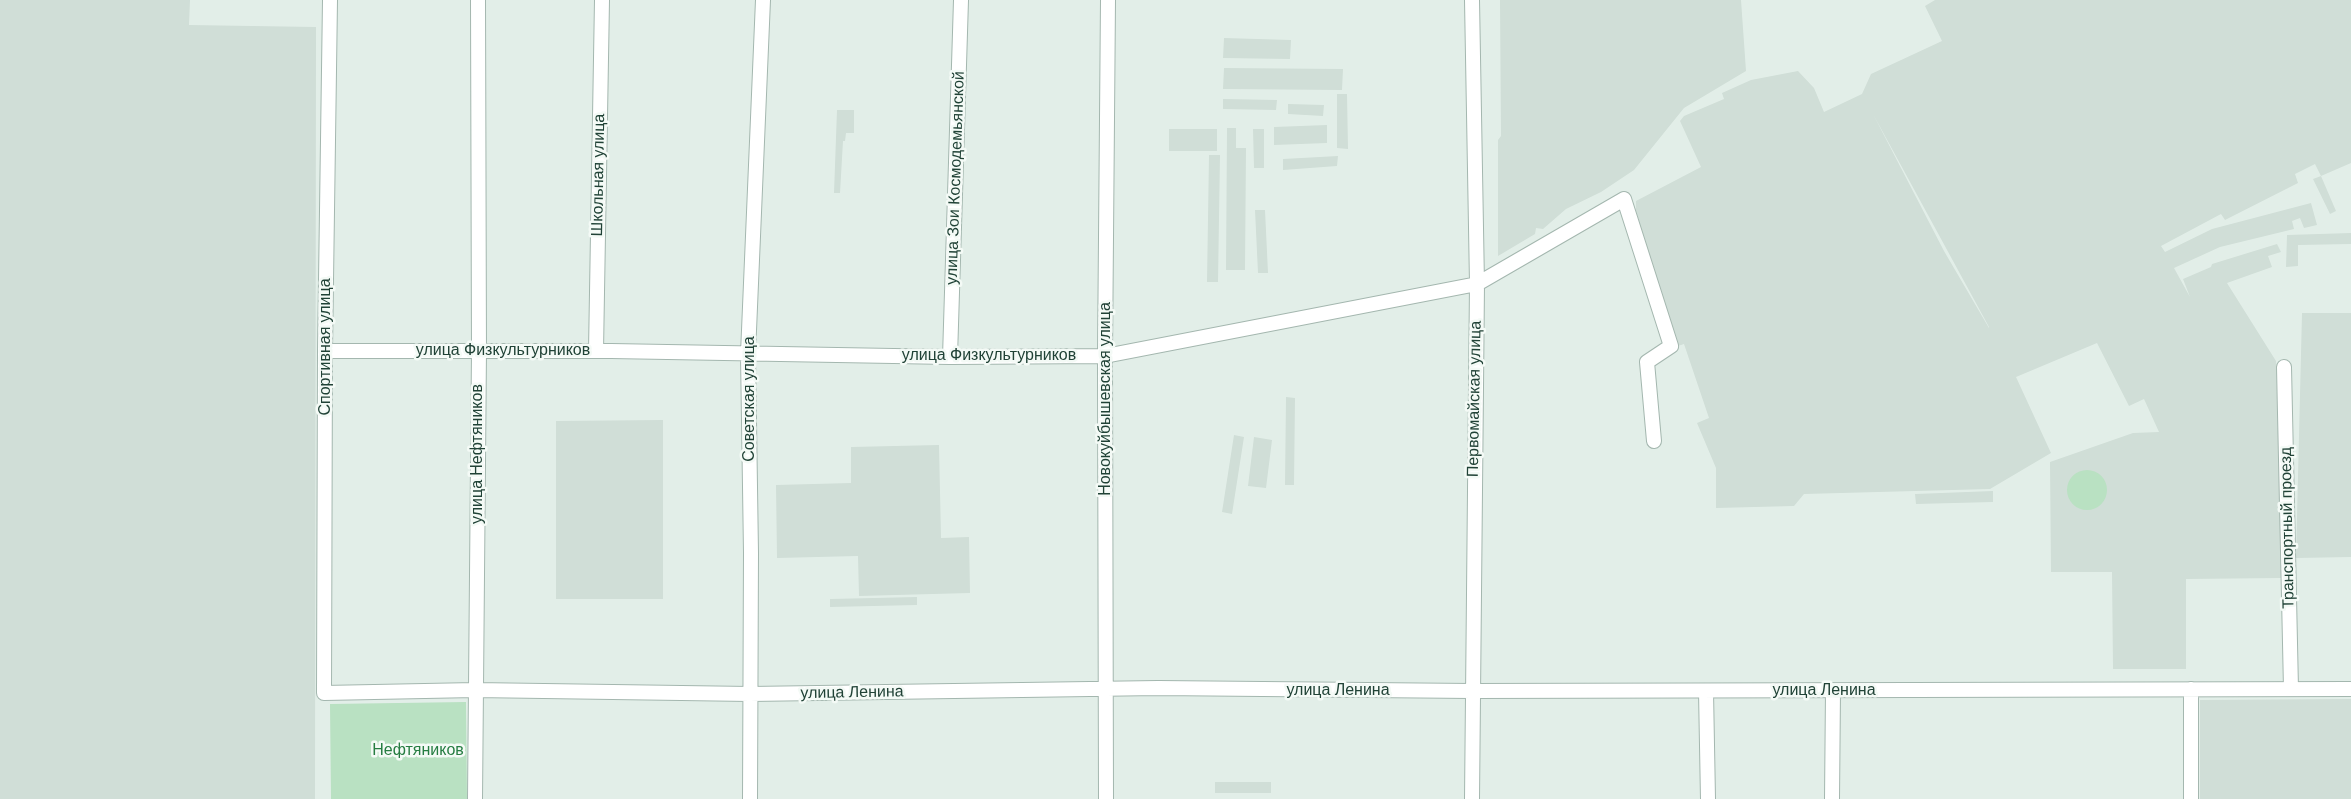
<!DOCTYPE html>
<meta charset="utf-8">
<style>
body{margin:0}
canvas{display:block;background:#e2eee8}
</style>
<canvas width="2351" height="799"></canvas>
<script>
const g = document.querySelector('canvas').getContext('2d');
g.lineJoin = 'round';
function paint(path, color) { g.fillStyle = color; g.fill(path, 'evenodd'); }
const toPath = rows => new Path2D(rows.map(r => 'M' + r).join(''));
function strokePath(path, color, width, dash) { g.strokeStyle = color; g.lineWidth = width; g.lineCap = dash ? 'butt' : 'round'; g.setLineDash(dash || []); g.stroke(path); }
function drawText(font, color, halo, rows, align = 'center') {
  g.font = font + ' "DM Sans",sans-serif'; g.lineWidth = 5; g.setLineDash([]); g.textBaseline = 'middle'; g.strokeStyle = halo; g.fillStyle = color; for (const [text, x, y, turn = 0] of rows) {
    g.save(); g.translate(x, y); g.rotate((+turn || 0) * Math.PI / 180); g.textAlign = isNaN(turn) ? turn : align; if (halo) g.strokeText(text, 0, 0); g.fillText(text, 0, 0); g.restore();
  }
}
const built = toPath([
 [0,0,190,0,189,25,316,27,315,799,0,799],
 [1500,0,1741,0,1746,71,1684,108,1634,170,1601,192,1566,209,1543,229,1536,228,1535,234,1498,256,1498,140,1501,136],
 [1935,0,2351,0,2351,163,2321,176,2336,211,2330,214,2313,179,2321,176,2315,164,2295,174,2298,183,2225,220,2221,214,2161,246,2165,252,2212,229,2311,203,2317,225,2304,228,2300,218,2292,221,2294,229,2220,247,2174,268,2190,297,2183,279,2211,267,2212,264,2277,244,2281,252,2268,256,2272,267,2227,283,2276,361,2282,578,2186,579,2186,669,2113,669,2112,572,2051,572,2050,462,2133,433,2159,432,2144,399,2129,406,2097,343,2016,377,2051,453,1990,489,1804,494,1794,506,1716,508,1716,468,1697,423,1709,418,1684,344,1678,346,1636,211,1636,201,1701,167,1680,121,1684,116,1724,99,1722,93,1751,80,1798,71,1814,88,1824,112,1862,94,1871,74,1942,41,1925,6],
 [1873,114,1989,327,1989,328,1944,251],
 [1224,38,1291,40,1290,59,1223,58],
 [1224,68,1343,69,1342,90,1223,89],
 [1337,94,1347,94,1348,149,1337,148],
 [1223,99,1277,100,1276,110,1223,109],
 [1288,104,1324,105,1323,116,1288,114],
 [837,110,854,110,854,133,846,133,845,141,843,141,840,193,834,193],
 [1327,125,1327,143,1274,145,1274,127],
 [1227,128,1236,128,1236,148,1246,148,1245,270,1226,270],
 [1169,129,1217,129,1217,151,1169,151],
 [1253,129,1264,129,1264,168,1254,168],
 [1209,155,1220,155,1218,282,1207,282],
 [1338,156,1337,166,1283,170,1283,159],
 [1255,210,1265,210,1268,273,1258,273],
 [2351,233,2351,244,2298,245,2298,266,2286,267,2287,235],
 [2302,313,2351,313,2351,557,2296,558],
 [1286,397,1295,398,1294,485,1285,485],
 [663,420,663,599,556,599,556,421],
 [1234,435,1244,437,1232,514,1222,512],
 [1254,437,1272,440,1266,488,1248,486],
 [939,445,941,538,969,537,970,593,859,596,858,556,777,558,776,485,851,483,851,447],
 [1993,491,1993,502,1916,504,1915,494],
 [917,597,917,605,830,607,830,599],
 [2351,699,2351,799,2200,799,2200,700],
 [1215,782,1271,782,1271,793,1215,793]
]);
const green = toPath([
 '2067 490a20 20 0 1 1 40 0a20 20 0 1 1-40 0Z',
 [466,702,467,799,331,799,330,704]
]);
const minor = toPath([
 [330,0,325,351,324,693,475,690,750,694,1158,688,1472,691,2351,689],
 [325,351,611,351,950,357,1105,356,1477,284,1624,199,1671,346,1647,362,1654,441],
 [596,351,602,0],
 [950,357,961,0],
 [2284,367,2291,689],
 [1706,691,1708,799],
 [475,799,479,351,478,0],
 [750,799,751,553,748,354,763,0],
 [1106,799,1105,356,1108,0],
 [1472,799,1477,284,1472,0],
 [1832,799,1833,691],
 [2191,799,2191,689]
]);
const streetNames = [
 ["Школьная улица",599,175,-89],
 ["улица Зои Космодемьянской",956,178,-88],
 ["Спортивная улица",326,347,-90],
 ["улица Физкультурников",503,351],
 ["улица Физкультурников",989,356],
 ["Советская улица",750,399,-90],
 ["Новокуйбышевская улица",1106,399,-90],
 ["Первомайская улица",1475,399,-89],
 ["улица Нефтяников",478,454,-90],
 ["Транспортный проезд",2288,528,-91],
 ["улица Ленина",1338,691],
 ["улица Ленина",1824,691],
 ["улица Ленина",852,693,-1]
];
const parkNames = [
 ["Нефтяников",418,751]
];
paint(built, '#d0ded7');
paint(green, '#b9e1c2');
strokePath(minor, '#a4b7af', 16);
strokePath(minor, '#fff', 14);
drawText('16px', '#204236', '#f4faf6', streetNames);
drawText('16px', '#267d42', '#f4faf6', parkNames);
</script>
